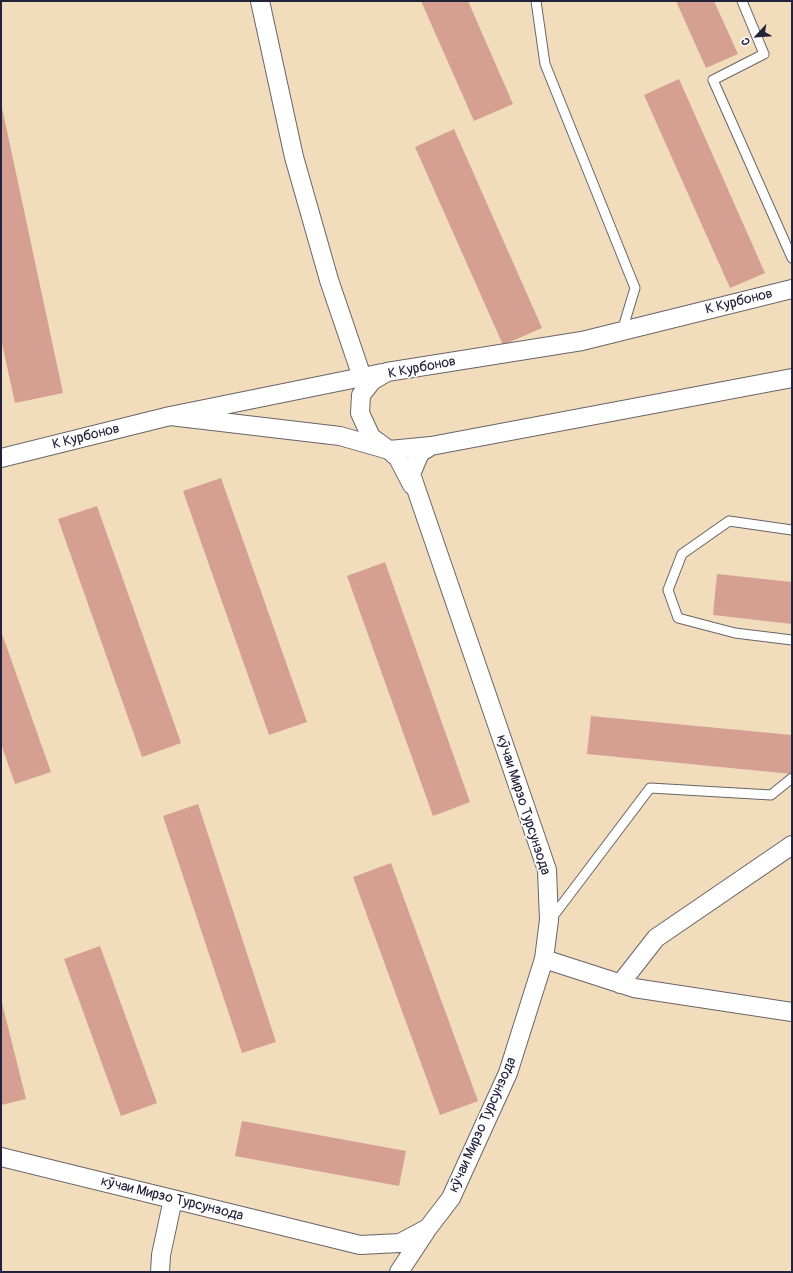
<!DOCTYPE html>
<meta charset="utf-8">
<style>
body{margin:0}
#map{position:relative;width:793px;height:1273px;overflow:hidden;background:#f1ddbc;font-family:Pangolin,sans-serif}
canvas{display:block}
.frame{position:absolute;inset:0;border:2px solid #22223b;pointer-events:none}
.north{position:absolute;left:737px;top:16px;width:40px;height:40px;-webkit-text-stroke:3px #fff;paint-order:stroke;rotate:244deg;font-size:11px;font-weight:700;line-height:16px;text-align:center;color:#22223b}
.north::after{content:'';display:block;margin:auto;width:14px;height:18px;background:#22223b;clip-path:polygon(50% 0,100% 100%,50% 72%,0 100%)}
</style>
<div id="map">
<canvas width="793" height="1273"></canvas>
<div class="frame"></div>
<div class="north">С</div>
</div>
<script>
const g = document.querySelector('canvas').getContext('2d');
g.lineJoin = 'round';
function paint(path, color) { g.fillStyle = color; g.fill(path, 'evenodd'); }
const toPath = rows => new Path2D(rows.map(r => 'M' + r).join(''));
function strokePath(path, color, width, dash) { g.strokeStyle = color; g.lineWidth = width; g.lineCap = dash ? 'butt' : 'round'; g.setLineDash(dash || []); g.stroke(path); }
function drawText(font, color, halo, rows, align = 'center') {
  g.font = font + ' Pangolin,sans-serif'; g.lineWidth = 3.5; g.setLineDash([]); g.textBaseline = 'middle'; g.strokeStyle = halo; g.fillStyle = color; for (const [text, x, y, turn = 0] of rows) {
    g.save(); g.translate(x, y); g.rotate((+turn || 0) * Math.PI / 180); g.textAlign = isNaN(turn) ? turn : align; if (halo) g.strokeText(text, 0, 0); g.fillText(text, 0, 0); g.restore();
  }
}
const building = toPath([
 [421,1,468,1,513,104,474,121],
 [676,1,714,1,738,54,706,68],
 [679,79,765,273,730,288,644,95],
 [1,103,63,393,15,403,1,339],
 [454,129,542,328,503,345,415,147],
 [221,478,307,722,269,735,183,491],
 [97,506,181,743,142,757,58,519],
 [385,562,470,802,433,816,347,576],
 [717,574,792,582,792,624,713,615],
 [1,631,51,772,15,784,1,744],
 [591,716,792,735,792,774,587,754],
 [198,804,276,1042,242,1053,163,816],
 [391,863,478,1101,440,1115,353,877],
 [100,946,157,1103,121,1116,64,959],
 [1,999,26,1099,1,1105],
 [242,1121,406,1151,399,1186,235,1156]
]);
const lane = toPath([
 [536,1,545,64,635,288,622,331],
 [742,1,764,54,713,80,792,258],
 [792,530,729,521,682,554,668,590,678,618,735,633,792,640],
 [551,919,650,788,771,795,792,778]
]);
const street = toPath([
 [260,1,294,157,329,280,362,377],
 [792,289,582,341,387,372,372,381,361,395,360,413,371,437,389,450,431,446,792,378],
 [382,373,170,416,340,436,389,450,398,458,412,485],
 [1,458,170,416],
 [544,959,634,988,792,1012],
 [620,984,656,938,792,845],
 [1,1157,360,1245,400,1243,428,1228,451,1198,508,1073,544,959,549,920,547,870,411,474,420,453,431,446],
 [160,1272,161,1255,173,1199],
 [399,1272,426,1231]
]);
const streetNames = [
 ["К Курбонов",739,302,-14],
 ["К Курбонов",422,368,-11],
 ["К Курбонов",86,437,-14],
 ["кӯчаи Мирзо Турсунзода",523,805,72],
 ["кӯчаи Мирзо Турсунзода",483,1125,-66],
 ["кӯчаи Мирзо Турсунзода",172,1199,14]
];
paint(building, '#d59f91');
strokePath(lane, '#6a6368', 11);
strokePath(street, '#6a6368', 20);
strokePath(lane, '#fff', 9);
strokePath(street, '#fff', 18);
drawText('14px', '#22223b', '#fff', streetNames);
</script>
